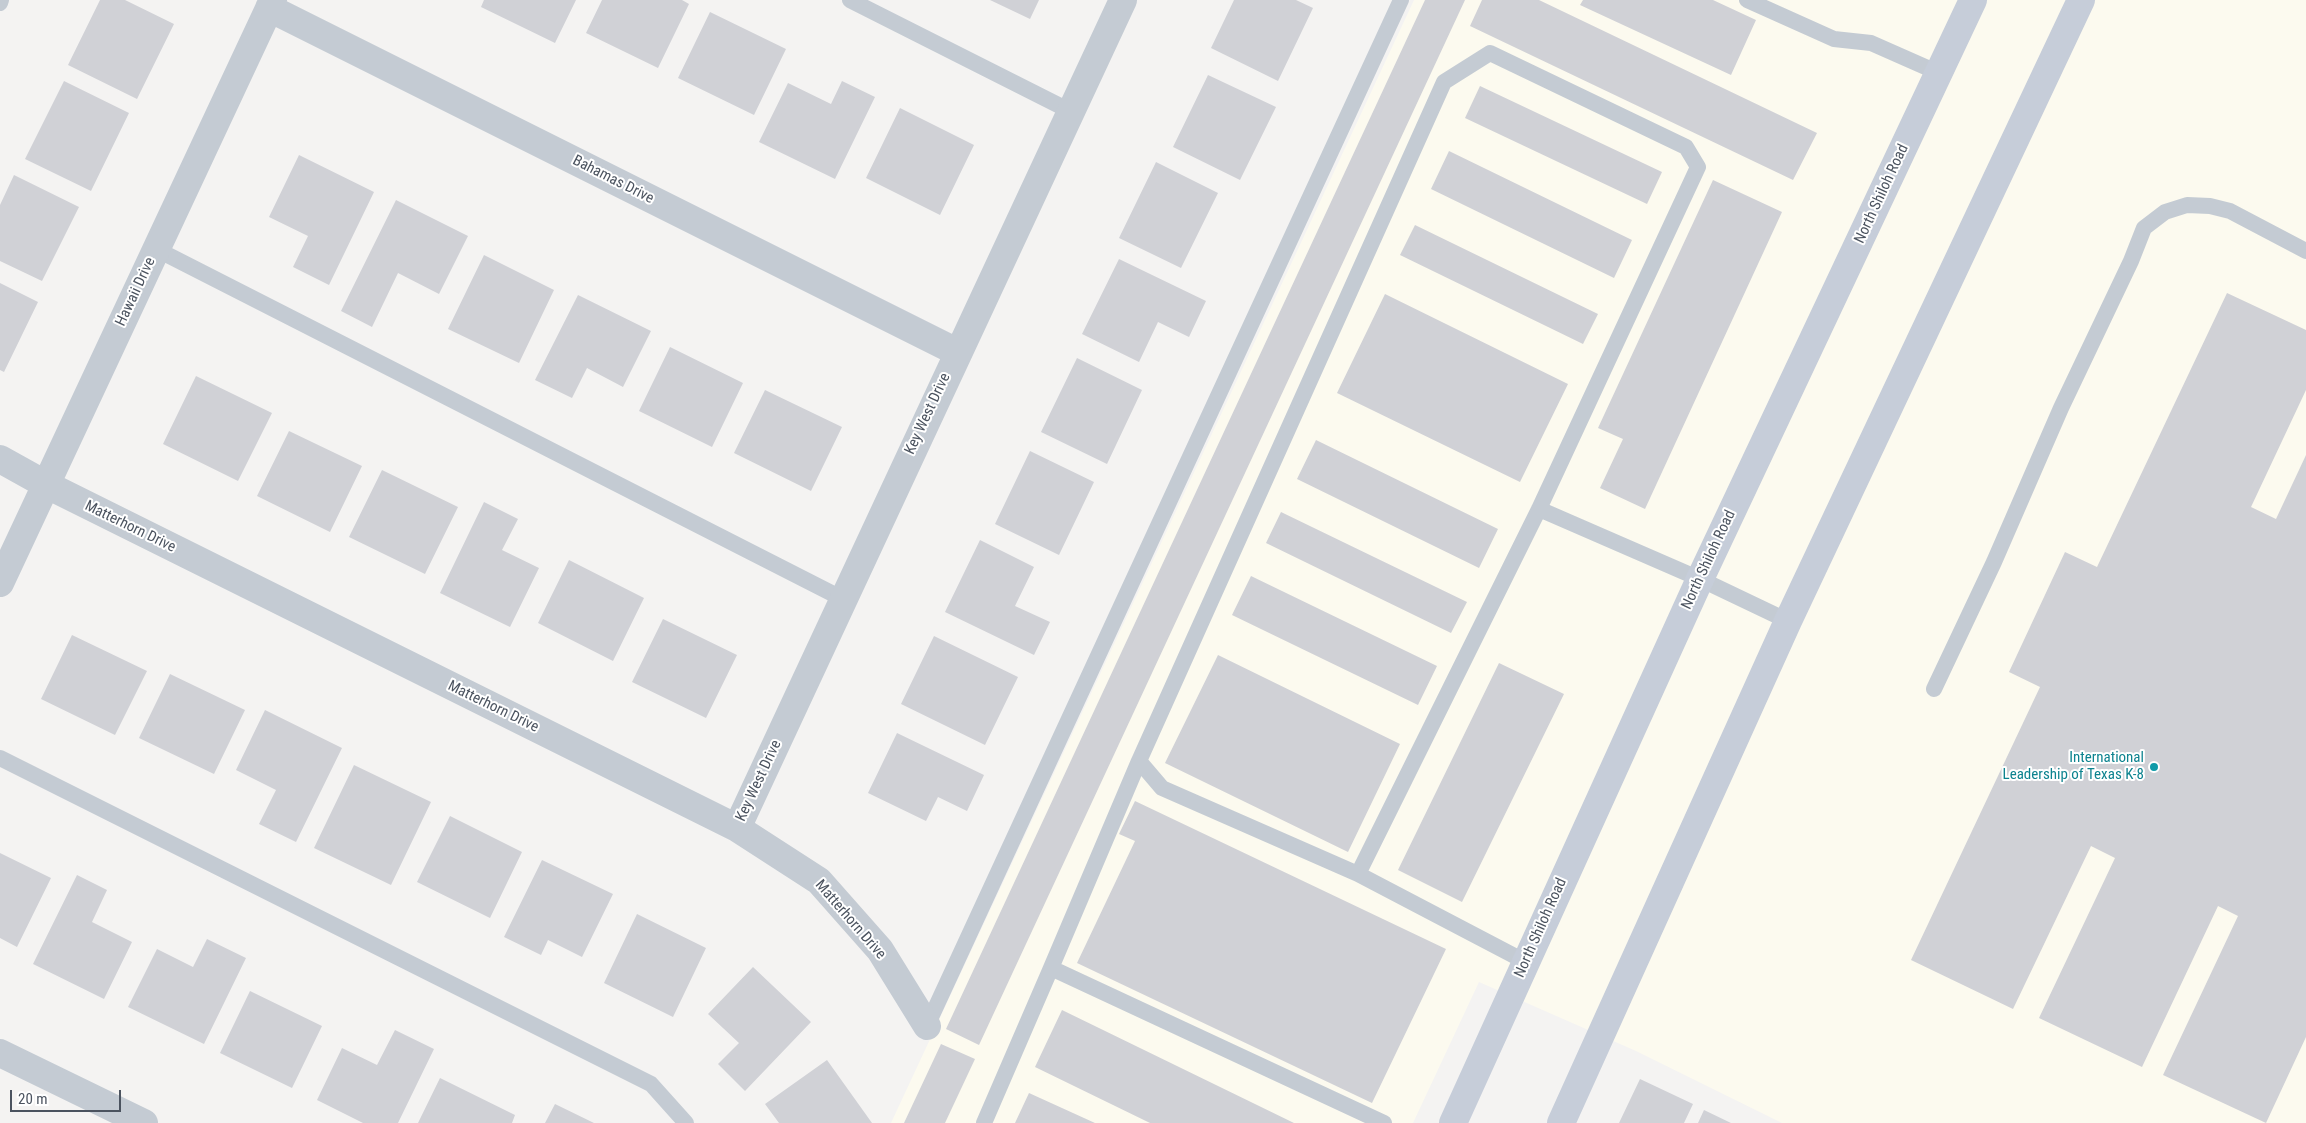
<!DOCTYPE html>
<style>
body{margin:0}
#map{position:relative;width:2306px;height:1123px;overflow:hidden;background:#f4f3f2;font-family:"Roboto Condensed",sans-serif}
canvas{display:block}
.scale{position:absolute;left:10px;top:1090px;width:111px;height:22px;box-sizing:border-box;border:2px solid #4b535f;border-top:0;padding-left:6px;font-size:15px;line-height:18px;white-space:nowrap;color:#4b535f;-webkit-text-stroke:4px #fff;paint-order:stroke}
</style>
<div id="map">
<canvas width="2306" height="1123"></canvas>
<div class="scale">20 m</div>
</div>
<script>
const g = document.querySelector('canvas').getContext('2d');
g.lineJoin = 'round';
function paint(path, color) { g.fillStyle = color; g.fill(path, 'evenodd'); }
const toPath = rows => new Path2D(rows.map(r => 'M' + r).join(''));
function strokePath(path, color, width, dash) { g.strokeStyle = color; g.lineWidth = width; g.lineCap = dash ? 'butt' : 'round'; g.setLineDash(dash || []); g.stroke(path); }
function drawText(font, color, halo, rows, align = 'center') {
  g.font = font + ' "Roboto Condensed",sans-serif'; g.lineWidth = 4; g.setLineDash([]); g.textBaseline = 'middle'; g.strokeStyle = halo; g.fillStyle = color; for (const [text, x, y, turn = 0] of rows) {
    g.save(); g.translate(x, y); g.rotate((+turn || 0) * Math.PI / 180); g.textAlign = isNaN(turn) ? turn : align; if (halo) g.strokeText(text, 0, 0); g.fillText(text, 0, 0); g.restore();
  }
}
const commercial = toPath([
 [1414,0,2306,0,2306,1123,1782,1123,1636,1051,1479,982,1413,1123,891,1123]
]);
const building = toPath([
 [100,0,125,0,174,24,137,99,68,65],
 [484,0,576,0,555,43,481,7],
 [602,0,682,0,689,4,658,68,586,33],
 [990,0,1039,0,1030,19],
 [1234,0,1296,0,1313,8,1278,81,1211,48],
 [1425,0,1465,0,979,1045,946,1029],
 [1482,0,1539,0,1817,133,1793,180,1470,26],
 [1583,0,1713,0,1756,20,1731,75,1580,5],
 [710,12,786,49,754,115,678,78],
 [1208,75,1276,107,1240,180,1173,147],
 [64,81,129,113,91,191,25,159],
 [842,81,875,97,835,179,759,142,788,83,831,104],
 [1480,86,1662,172,1647,204,1465,118],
 [900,108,974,145,940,215,866,178],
 [1449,151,1632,240,1614,278,1431,189],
 [299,155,374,192,329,285,293,267,308,236,269,217],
 [1156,162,1218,193,1181,268,1119,238],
 [14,175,79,207,42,281,0,261,0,205],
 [1713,180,1782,212,1645,509,1600,488,1623,439,1598,428],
 [396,200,468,236,439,294,398,273,372,327,341,311],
 [1415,225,1598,314,1583,344,1400,255],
 [484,255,554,290,519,363,448,329],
 [1119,259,1206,301,1189,337,1158,322,1139,362,1082,334],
 [0,283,38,302,4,372,0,370],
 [2227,293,2306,330,2306,390,2251,507,2276,519,2306,455,2306,1037,2266,1123,2163,1075,2238,916,2218,906,2142,1067,2039,1018,2115,858,2091,846,2013,1009,1911,960,2040,687,2009,672,2065,552,2097,567],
 [1385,294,1568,384,1520,482,1337,393],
 [578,295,651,331,623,387,587,368,572,398,535,380],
 [670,347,743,383,712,447,639,411],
 [1077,358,1142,390,1107,464,1041,432],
 [196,376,272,413,238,481,163,444],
 [765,390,842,427,811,491,734,453],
 [289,431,362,466,330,532,257,496],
 [1316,440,1498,529,1479,568,1297,479],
 [1030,451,1094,482,1059,555,995,524],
 [382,470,458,507,425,574,349,537],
 [484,502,518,519,502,550,539,568,510,627,440,593],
 [1281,512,1467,602,1451,633,1266,543],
 [980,540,1034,567,1015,606,1050,622,1034,655,945,612],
 [569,560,644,598,613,661,538,623],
 [1251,576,1437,666,1418,705,1232,615],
 [663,619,737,655,706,718,632,682],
 [72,635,147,671,115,735,41,699],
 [934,636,1018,677,985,745,901,704],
 [1218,655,1400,744,1348,852,1165,763],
 [1499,663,1564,694,1462,902,1398,870],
 [170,674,245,710,214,774,139,738],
 [265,710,342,748,296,842,259,824,276,790,236,770],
 [897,733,984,775,967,811,938,797,926,821,868,793],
 [354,765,431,802,391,885,314,848],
 [1135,801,1446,949,1372,1103,1077,963,1135,841,1119,834],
 [450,816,522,852,490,918,417,882],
 [0,853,51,878,17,947,0,938],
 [542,860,613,894,582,957,548,940,541,955,504,937],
 [77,875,107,890,92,922,132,942,104,999,33,964],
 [637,914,706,948,673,1017,604,983],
 [207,939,246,958,204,1044,128,1007,157,949,193,967],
 [753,967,811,1022,745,1091,718,1064,739,1043,708,1014],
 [250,991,322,1026,292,1088,220,1053],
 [1062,1010,1294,1123,1150,1123,1035,1067],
 [395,1030,434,1049,398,1123,363,1123,317,1100,342,1048,377,1065],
 [941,1044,975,1059,945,1123,904,1123],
 [827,1060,872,1123,779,1123,765,1104],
 [440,1078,515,1115,512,1123,418,1123],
 [1640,1079,1693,1104,1684,1123,1619,1123],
 [1029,1093,1095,1123,1015,1123],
 [555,1104,594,1123,545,1123],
 [1704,1110,1731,1123,1698,1123]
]);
const service = toPath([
 [850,0,1070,111],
 [1747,0,1834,39,1871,43,1939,73],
 [0,3,1,0],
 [156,249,843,599],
 [1539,509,1700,579,1788,621],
 [1934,689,1994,562,2061,408,2131,261,2144,228,2165,212,2187,205,2210,206,2230,211,2306,251],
 [0,758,651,1084,686,1123],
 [1139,761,1051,968,1384,1123],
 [1358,874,1162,788,1139,761,1444,82,1490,53,1686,147,1698,167,1539,509,1358,874,1526,962],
 [927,1026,1401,0],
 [984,1123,1051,968]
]);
const minor = toPath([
 [269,8,957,352],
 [0,459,45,484,737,828,819,881,880,950,927,1026],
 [0,583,273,0],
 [737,828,1123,0],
 [0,1053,144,1123]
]);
const secondary = toPath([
 [1453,1123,1700,579,1973,0],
 [1561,1123,1788,621,2081,0]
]);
const markers = [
 [2154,767,5,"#0f9aa8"]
];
const streetNames = [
 ["Bahamas Drive",613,180,27],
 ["North Shiloh Road",1882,194,-65],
 ["Hawaii Drive",136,292,-65],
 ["Key West Drive",928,414,-65],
 ["Matterhorn Drive",130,527,26],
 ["North Shiloh Road",1709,560,-65],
 ["Matterhorn Drive",493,707,26],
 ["Key West Drive",759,781,-65],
 ["Matterhorn Drive",850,920,49],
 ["North Shiloh Road",1541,928,-66]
];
const cultureNames = [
 ["International",2144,758],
 ["Leadership of Texas K-8",2144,775]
];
paint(commercial, '#fcfaef');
paint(building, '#d0d1d6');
strokePath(service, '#c4cbd3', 16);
strokePath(minor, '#c4cbd3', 28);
strokePath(secondary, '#c6cdd9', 28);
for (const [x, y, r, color] of markers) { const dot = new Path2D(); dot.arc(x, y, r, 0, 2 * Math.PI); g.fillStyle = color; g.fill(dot); strokePath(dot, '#fff', 2); }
drawText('15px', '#4b535f', '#fff', streetNames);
drawText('15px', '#0d838f', '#fff', cultureNames, 'right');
</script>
